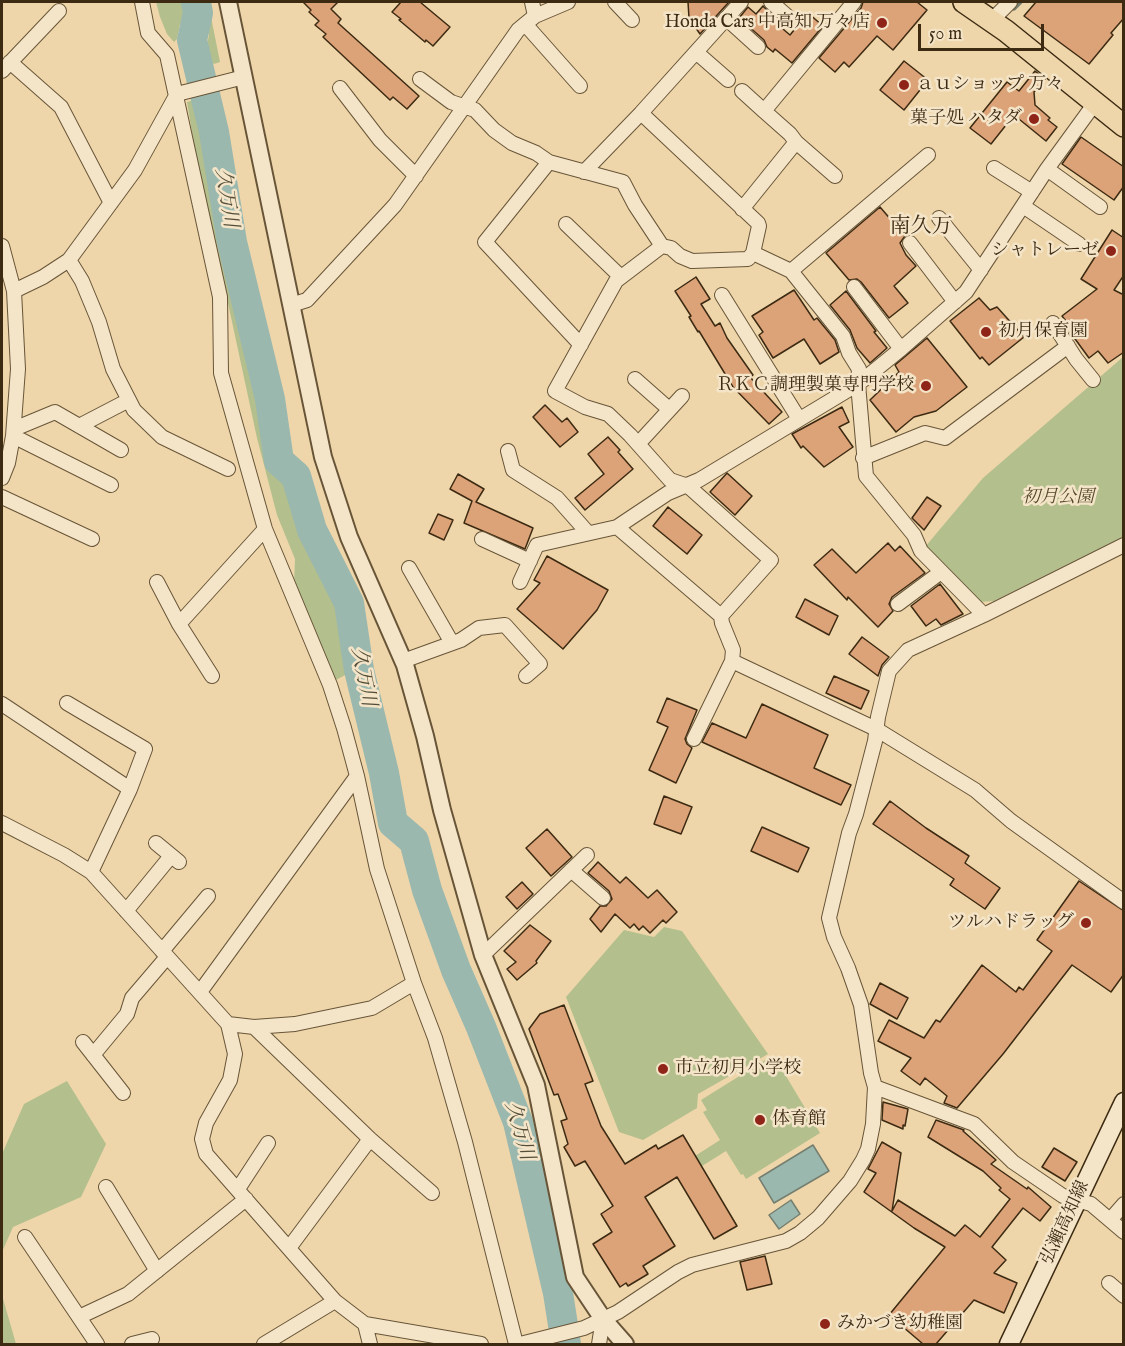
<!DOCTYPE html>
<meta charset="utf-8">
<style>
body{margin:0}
#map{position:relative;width:1125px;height:1346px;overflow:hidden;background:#eed6aa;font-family:"IM FELL English",serif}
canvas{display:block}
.frame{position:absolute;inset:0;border:3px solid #3c2a12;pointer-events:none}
.scale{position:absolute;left:918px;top:24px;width:126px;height:27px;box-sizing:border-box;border:3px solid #3c2a12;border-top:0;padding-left:8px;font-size:18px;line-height:21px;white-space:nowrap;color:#3c2a12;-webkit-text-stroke:4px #f4e4c8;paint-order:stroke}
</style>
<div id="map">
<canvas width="1125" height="1346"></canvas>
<div class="frame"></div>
<div class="scale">50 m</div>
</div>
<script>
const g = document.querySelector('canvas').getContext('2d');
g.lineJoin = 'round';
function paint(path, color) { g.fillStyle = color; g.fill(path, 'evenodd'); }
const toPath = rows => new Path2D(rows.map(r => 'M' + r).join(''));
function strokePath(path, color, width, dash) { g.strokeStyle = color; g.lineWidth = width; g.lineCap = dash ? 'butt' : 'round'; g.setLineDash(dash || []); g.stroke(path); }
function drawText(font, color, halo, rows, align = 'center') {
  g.font = font + ' "IM FELL English","Noto Serif JP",serif'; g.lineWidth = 5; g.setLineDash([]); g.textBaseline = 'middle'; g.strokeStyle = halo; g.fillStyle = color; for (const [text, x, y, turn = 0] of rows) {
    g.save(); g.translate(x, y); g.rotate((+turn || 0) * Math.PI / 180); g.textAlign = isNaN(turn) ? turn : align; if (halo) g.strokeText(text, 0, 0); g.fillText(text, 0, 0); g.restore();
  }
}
const green = toPath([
 [156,2,190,2,191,7,180,24,177,39,174,42,167,34,160,17],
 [202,2,208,2,220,62,214,64,209,59,207,45,209,35],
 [197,99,201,119,208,129,210,162,225,251,230,263,232,279,245,324,248,354,277,476,280,470,290,479,300,506,303,531,343,605,351,648,350,662,347,674,334,681,294,585,295,559,277,515,257,438,194,145,187,102],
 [1123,357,1123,537,994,601,979,602,925,547,983,478],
 [664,927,682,931,768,1054,698,1094,697,1108,643,1140,619,1132,566,997,624,930,654,937],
 [770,1057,776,1068,780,1066,820,1133,746,1179,743,1174,741,1175,726,1151,702,1166,695,1156,720,1140,703,1112,707,1110,701,1100],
 [67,1081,106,1144,81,1197,13,1227,2,1252,2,1154,24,1104],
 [2,1295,16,1344,2,1344]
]);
const water = toPath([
 [813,1145,829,1171,774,1203,759,1178,813,1145],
 [791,1200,800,1214,779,1229,769,1215,791,1200]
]);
const stream = toPath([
 [1014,8,1020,2]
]);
const river = toPath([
 [196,2,198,13,192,40,214,132,232,242,270,399,279,461,296,476,312,530,349,603,359,670,384,773,393,823,414,841,427,890,456,970,481,1027,518,1122,558,1293,566,1344]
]);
const building = toPath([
 [303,2,338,2,331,9,341,19,338,23,419,96,407,109,393,97,390,100,323,37,326,34,315,25,319,21,309,12,311,10,303,2],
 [401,2,420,2,450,27,433,46,426,40,425,42,399,20,401,19,392,12,401,2],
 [688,2,729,2,700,34,689,18,688,2],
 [863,2,917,2,927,10,893,50,877,36,849,67,844,62,835,72,819,58,861,8,863,2],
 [1036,2,1124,2,1124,18,1111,33,1113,35,1089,64,1024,16,1036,2],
 [763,6,772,15,770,18,790,35,808,13,823,26,792,63,775,49,773,52,767,47,764,40,739,18,748,7,756,14,763,6],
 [904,61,928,80,904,110,880,90,904,61],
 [1035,71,1045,79,1034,92,1035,105,1050,118,1048,120,1057,127,1046,141,1014,115,991,144,970,128,1007,82,1019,91,1035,71],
 [1081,137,1124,167,1124,186,1114,200,1062,164,1081,137],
 [880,207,905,236,900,243,906,255,916,266,894,286,908,303,889,318,861,282,857,279,849,280,826,253,880,207],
 [1112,230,1124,238,1124,275,1114,290,1124,295,1124,352,1108,363,1098,351,1089,358,1070,332,1073,330,1062,316,1097,289,1081,279,1112,230],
 [696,277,710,299,701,304,715,326,720,323,727,338,753,375,750,377,782,412,769,424,733,387,699,331,698,332,689,317,691,316,675,291,696,277],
 [794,290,814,320,817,318,835,340,839,352,820,364,804,339,773,358,759,335,763,332,752,316,794,290],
 [846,291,876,331,874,332,887,348,870,363,857,348,850,330,830,305,846,291],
 [979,298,990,310,997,307,1024,337,989,365,982,357,980,359,950,321,979,298],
 [927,338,967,387,936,411,914,417,896,432,870,400,899,372,895,365,927,338],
 [545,405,562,422,567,418,578,432,560,447,533,417,545,405],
 [842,407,849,422,839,427,853,447,824,467,803,446,801,448,792,434,842,407],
 [608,437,620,450,618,452,633,469,585,510,575,498,604,474,588,454,608,437],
 [727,473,752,496,735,515,710,492,727,473],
 [458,474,484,489,476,502,533,528,525,549,464,523,472,501,450,489,458,474],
 [927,497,941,506,924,530,912,518,927,497],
 [668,507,702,535,687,554,653,526,668,507],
 [438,514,453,520,444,540,429,533,438,514],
 [888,543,895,551,900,546,925,573,892,597,889,604,893,611,878,627,848,597,847,600,814,565,832,549,856,573,888,543],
 [547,556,608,590,597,610,563,649,517,609,540,583,534,580,547,556],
 [940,584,963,614,941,625,936,619,926,626,911,606,940,584],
 [805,599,838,616,829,635,796,617,805,599],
 [862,637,889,657,882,665,878,676,849,654,862,637],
 [834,676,869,691,861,709,826,693,834,676],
 [667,698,697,710,685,739,687,744,692,748,676,783,649,770,668,727,657,722,667,698],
 [762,704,828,735,814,768,851,785,841,805,702,742,712,723,746,738,762,704],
 [664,796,692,807,681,834,654,824,664,796],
 [890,801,926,828,969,856,965,863,1000,888,985,909,950,885,954,879,873,824,890,801],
 [762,827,809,848,798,872,751,851,762,827],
 [547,829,572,857,551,876,526,848,547,829],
 [598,862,620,883,626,877,648,898,657,890,677,912,666,923,663,920,650,933,643,926,639,930,634,924,630,928,615,914,601,932,590,919,600,906,606,906,612,899,609,891,588,873,598,862],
 [1079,881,1124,911,1124,974,1111,992,1072,965,1003,1054,957,1108,944,1103,947,1096,925,1078,920,1085,901,1071,911,1058,878,1041,889,1020,924,1038,936,1020,940,1022,982,965,1016,992,1019,987,1023,990,1052,951,1037,940,1079,881],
 [522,882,533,894,517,909,506,897,522,882],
 [530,925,551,941,536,961,537,963,517,980,507,969,516,962,504,951,530,925],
 [880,983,908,998,897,1019,870,1004,880,983],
 [564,1005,593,1081,585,1084,601,1126,625,1164,656,1145,658,1149,683,1135,737,1226,714,1239,677,1177,645,1197,675,1246,643,1266,648,1274,628,1286,626,1283,620,1287,593,1244,612,1232,601,1214,613,1206,585,1161,575,1166,564,1147,568,1144,561,1121,567,1119,558,1094,554,1095,529,1029,540,1014,564,1005],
 [883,1102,908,1109,905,1126,903,1125,903,1129,882,1120,883,1102],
 [936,1120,964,1130,963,1131,996,1160,991,1164,1027,1189,1028,1187,1051,1207,1040,1221,1023,1208,992,1247,1006,1260,994,1273,1017,1283,1004,1313,974,1300,936,1344,923,1344,889,1315,945,1247,914,1228,864,1192,876,1173,868,1169,882,1142,901,1153,892,1211,898,1200,955,1236,965,1225,980,1237,1010,1199,999,1190,1001,1188,983,1171,928,1137,936,1120],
 [1054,1148,1077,1162,1065,1181,1042,1167,1054,1148],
 [765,1256,772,1284,747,1290,740,1262,765,1256]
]);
const minor = toPath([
 [142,2,148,33,167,55,220,297,221,373,265,529,330,685,344,728,357,776,377,869,414,983,435,1038,465,1142,516,1344],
 [532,2,535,16],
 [615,2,632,20],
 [771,2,787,16],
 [726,18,758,47],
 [992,20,1010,2],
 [525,24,580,86],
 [696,52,728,80],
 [10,62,61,107,111,203],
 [2,71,59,11],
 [420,79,451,102,475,110,494,130,512,143,536,153,549,162,623,182,635,205,662,246,616,281,555,391,585,407,608,414,630,435,670,480,688,486,771,560,721,616],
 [340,88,380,140,416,176],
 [742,91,764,111],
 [641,113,758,223,759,226,753,253,791,271,843,336,849,353,859,369,858,384,866,476,914,535,921,551,984,615],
 [796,142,835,176],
 [549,162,485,242,581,345],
 [994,168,1032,192],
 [1047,169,1100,207],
 [584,172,641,113,741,2],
 [1023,206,1079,244],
 [742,209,796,142,790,134,764,111,854,2],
 [939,218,981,270],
 [566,224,621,277],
 [910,243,955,302],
 [2,246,14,291,18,369,13,436,8,463,2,478],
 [662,246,671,248,680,256,692,261,748,259,753,253],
 [69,260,82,281,99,322,113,369,134,410,162,437,228,469],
 [791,271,928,155],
 [854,287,901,349],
 [14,291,43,277,69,260,135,170,177,94,244,77],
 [722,295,799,419],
 [291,305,307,300,395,205,518,30,535,16,568,2],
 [1053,323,1076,359,1093,380],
 [635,379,669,409],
 [79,426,129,400],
 [14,429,55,412,121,450],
 [13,436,111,485],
 [638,444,682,396],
 [508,451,513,470,557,498,588,533],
 [863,458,925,433,945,438,1068,346],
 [2,497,92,539],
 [617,527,721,616,722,623,733,650,732,661],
 [482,539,530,561],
 [409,568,452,643],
 [157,582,179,624,212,676],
 [520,582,537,545,617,527,668,493,699,480,858,384,901,349,966,292,1047,169,1095,103],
 [898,604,941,572],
 [179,624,265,529],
 [403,661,461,640,479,628,505,625,540,664,526,676],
 [67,703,145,749,130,789,91,872],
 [2,704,130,789],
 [694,739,732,661,876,729,975,790,1011,821,1124,902],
 [2,823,64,855,91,872,228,1024,254,1027,370,1139,432,1193],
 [156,843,179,862],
 [571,870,603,898],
 [126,911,171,856],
 [162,951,208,896],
 [483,955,587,855],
 [200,992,357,776],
 [228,1024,235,1054,230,1080,206,1123,202,1139,206,1154,335,1301,365,1324,481,1344],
 [254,1027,295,1024,372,1008,414,983],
 [83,1042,123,1093],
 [93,1055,127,1014,132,998,167,957],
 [875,1087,974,1124,1013,1162,1063,1196,1091,1204,1124,1232],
 [106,1187,157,1271],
 [238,1189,268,1143],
 [1110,1220,1124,1204],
 [25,1237,97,1344],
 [289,1248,370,1139],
 [1109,1283,1124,1296],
 [79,1317,128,1294,246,1199],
 [365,1324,370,1344],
 [132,1344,152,1339],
 [264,1344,335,1301],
 [520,1344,584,1328,618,1312,678,1272,692,1265,786,1241,800,1233,818,1218,850,1181,863,1160,868,1149,873,1124,875,1087,871,1073,861,1005,848,968,834,937,829,918,849,833,856,814,875,741,878,717,889,671,908,650,984,615,1124,545],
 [599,1344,603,1319]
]);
const tertiary = toPath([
 [228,2,323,457,349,537,405,665,425,736,442,810,483,955,536,1085,575,1277,603,1319,625,1344]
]);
const secondary = toPath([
 [1009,1344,1124,1102]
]);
const primary = toPath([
 [964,2,1006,31,1124,126]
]);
const markers = [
 [882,23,6,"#8f2418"],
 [904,85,6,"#8f2418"],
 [1034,119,6,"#8f2418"],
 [1111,251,6,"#8f2418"],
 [986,332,6,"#8f2418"],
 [926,386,6,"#8f2418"],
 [1086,923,6,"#8f2418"],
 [663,1069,6,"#8f2418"],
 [760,1120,6,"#8f2418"],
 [825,1324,6,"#8f2418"]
];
const poiNames = [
 ["Honda Cars 中高知 万々店",870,23],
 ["ａｕショップ 万々",916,85,"left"],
 ["菓子処 ハタダ",1022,119],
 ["シャトレーゼ",1099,251],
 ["初月保育園",998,332,"left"],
 ["ＲＫＣ調理製菓専門学校",914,386],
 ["ツルハドラッグ",1074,923],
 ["市立初月小学校",675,1069,"left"],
 ["体育館",772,1120,"left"],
 ["みかづき幼稚園",837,1324,"left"]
];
const parkNames = [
 ["初月公園",1058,498]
];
const streetNames = [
 ["弘瀬高知線",1066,1223,-65]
];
const waterNames = [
 ["久万川",225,198,81],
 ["久万川",362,677,79],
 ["久万川",518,1131,74]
];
const quarterNames = [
 ["南久万",921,228]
];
paint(green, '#b3bf8c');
paint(water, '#9bb8af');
strokePath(water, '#757f70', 1.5);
strokePath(stream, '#757f70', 5);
strokePath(river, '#9bb8af', 30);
paint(building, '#dca278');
strokePath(building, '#3c2a12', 1.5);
strokePath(minor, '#685538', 16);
strokePath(tertiary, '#685538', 20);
strokePath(secondary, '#3c2a12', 21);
strokePath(primary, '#3c2a12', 24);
strokePath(minor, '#f4e4c8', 14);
strokePath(tertiary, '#f4e4c8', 16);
strokePath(secondary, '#f4e4c8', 18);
strokePath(primary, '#eed6aa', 21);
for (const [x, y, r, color] of markers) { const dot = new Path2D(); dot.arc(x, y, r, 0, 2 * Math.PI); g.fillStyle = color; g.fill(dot); strokePath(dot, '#f4e4c8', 2); }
drawText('18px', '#3c2a12', '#f4e4c8', poiNames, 'right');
drawText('italic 18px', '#54482a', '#f4e4c8', parkNames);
drawText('18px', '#3c2a12', '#f4e4c8', streetNames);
drawText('italic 20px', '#544e39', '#f4e4c8', waterNames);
drawText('21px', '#3c2a12', '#f4e4c8', quarterNames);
</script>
